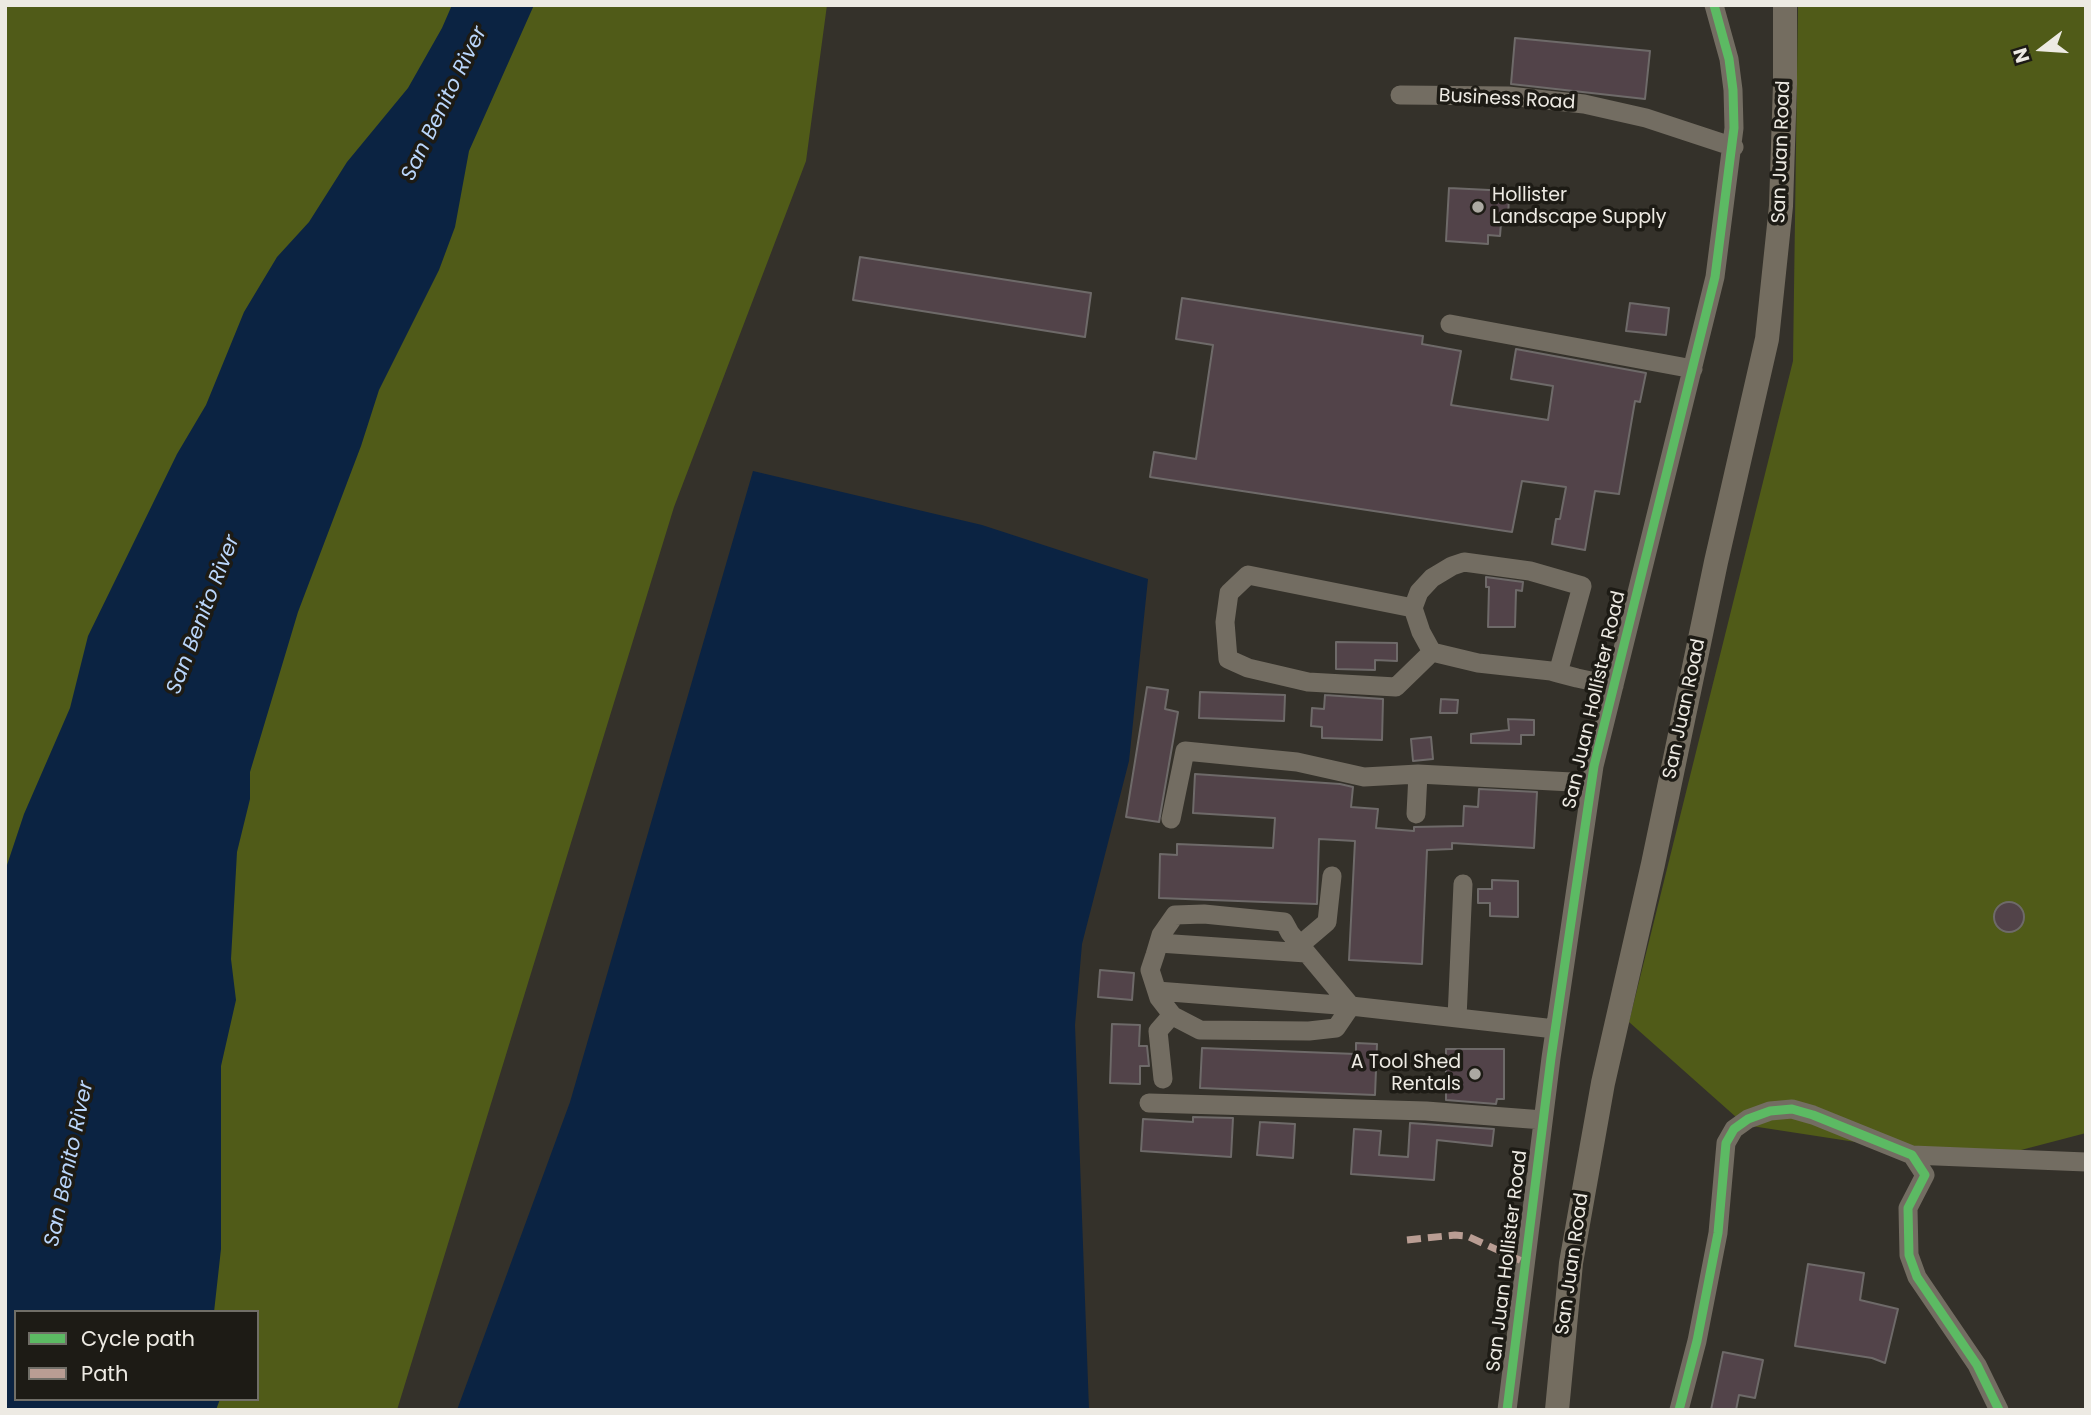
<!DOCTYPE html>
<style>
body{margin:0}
#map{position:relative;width:2091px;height:1415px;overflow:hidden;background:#34312a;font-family:Poppins,sans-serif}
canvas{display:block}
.frame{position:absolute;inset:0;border:7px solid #edeae3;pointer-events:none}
.legend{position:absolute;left:14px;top:1310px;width:245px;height:91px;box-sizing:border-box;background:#1d1b15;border:2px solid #706e67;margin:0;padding:9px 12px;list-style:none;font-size:21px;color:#edeae3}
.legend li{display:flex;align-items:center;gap:14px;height:35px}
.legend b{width:35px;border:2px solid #706e67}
.north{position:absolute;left:2007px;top:14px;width:70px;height:70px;-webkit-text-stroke:5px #1d1b15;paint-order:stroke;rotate:253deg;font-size:19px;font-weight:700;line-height:28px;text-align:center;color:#edeae3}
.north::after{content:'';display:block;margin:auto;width:24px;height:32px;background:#edeae3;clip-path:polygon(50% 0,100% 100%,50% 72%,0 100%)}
</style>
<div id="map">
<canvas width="2091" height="1415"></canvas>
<div class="frame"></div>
<ul class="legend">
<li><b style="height:9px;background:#5cba63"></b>Cycle path</li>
<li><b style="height:9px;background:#b99d93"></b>Path</li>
</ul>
<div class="north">N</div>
</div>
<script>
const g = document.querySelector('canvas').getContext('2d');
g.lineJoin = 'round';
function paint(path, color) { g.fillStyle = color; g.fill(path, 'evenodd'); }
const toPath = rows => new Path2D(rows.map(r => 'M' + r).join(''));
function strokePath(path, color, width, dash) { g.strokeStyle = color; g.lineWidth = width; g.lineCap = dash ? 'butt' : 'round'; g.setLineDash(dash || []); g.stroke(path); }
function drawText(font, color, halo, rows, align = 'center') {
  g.font = font + ' Poppins,sans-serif'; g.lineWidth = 7; g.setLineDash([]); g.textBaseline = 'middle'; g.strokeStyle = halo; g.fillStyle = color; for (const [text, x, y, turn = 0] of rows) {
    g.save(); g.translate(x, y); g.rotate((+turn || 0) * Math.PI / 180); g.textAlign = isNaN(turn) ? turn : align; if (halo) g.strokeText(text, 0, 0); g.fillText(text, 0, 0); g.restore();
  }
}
const green = toPath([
 [5,5,827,5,806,161,674,507,397,1410,5,1410],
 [16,1312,257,1312,257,1399,16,1399],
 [1798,5,2086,5,2086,1133,1979,1161,1745,1125,1629,1022,1793,361]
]);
const water = toPath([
 [452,5,534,5,469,151,455,227,439,270,379,390,361,446,298,612,250,772,250,799,237,852,231,959,236,1000,221,1066,221,1249,214,1312,16,1312,16,1399,220,1399,216,1410,5,1410,5,871,24,814,70,708,88,636,177,454,206,405,244,312,277,257,309,222,347,162,408,88,442,28],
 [753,471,982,525,1148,579,1129,761,1082,944,1075,1025,1089,1410,457,1410,570,1102]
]);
const building = toPath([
 [1515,38,1650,51,1645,99,1511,84,1515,38],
 [1449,188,1509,191,1508,224,1501,223,1500,236,1488,235,1488,244,1446,241,1449,188],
 [860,257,1091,293,1085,337,853,300,860,257],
 [1182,298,1423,336,1422,344,1461,351,1451,405,1548,420,1553,386,1511,379,1516,349,1646,373,1640,402,1635,401,1619,494,1595,491,1585,550,1552,544,1556,519,1560,519,1566,487,1522,481,1512,532,1150,477,1154,452,1196,459,1213,345,1176,339,1182,298],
 [1630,303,1669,308,1666,335,1626,331,1630,303],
 [1486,577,1523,582,1522,591,1516,590,1515,627,1488,627,1489,587,1486,587,1486,577],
 [1336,642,1397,643,1397,661,1375,660,1375,670,1336,669,1336,642],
 [1147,687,1168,690,1165,709,1178,712,1159,822,1126,817,1147,687],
 [1200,692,1285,695,1284,721,1199,718,1200,692],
 [1325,695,1383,699,1382,740,1322,738,1322,727,1311,726,1312,708,1324,709,1325,695],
 [1441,699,1458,700,1457,713,1440,713,1441,699],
 [1508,719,1534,720,1534,735,1521,735,1521,744,1471,743,1471,734,1509,730,1508,719],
 [1431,737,1433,759,1413,761,1411,739,1431,737],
 [1195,774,1340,784,1353,787,1351,807,1378,809,1376,828,1414,831,1414,827,1463,826,1464,806,1478,807,1479,789,1537,792,1534,848,1452,843,1452,849,1427,850,1422,964,1349,960,1355,841,1319,839,1317,904,1159,898,1160,854,1177,855,1177,844,1273,848,1275,818,1193,813,1195,774],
 [1492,880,1518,881,1518,917,1490,916,1490,903,1478,903,1478,889,1492,889,1492,880],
 '1994 917a15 15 0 1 1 30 0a15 15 0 1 1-30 0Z',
 [1100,970,1134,973,1132,1000,1098,997,1100,970],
 [1112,1024,1140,1025,1139,1046,1147,1046,1149,1066,1140,1066,1140,1084,1110,1083,1112,1024],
 [1356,1043,1377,1044,1375,1095,1200,1088,1202,1048,1356,1054,1356,1043],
 [1446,1049,1504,1049,1504,1099,1497,1099,1496,1104,1446,1100,1446,1049],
 [1193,1117,1233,1118,1231,1157,1141,1151,1143,1119,1193,1122,1193,1117],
 [1260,1122,1295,1124,1293,1158,1257,1155,1260,1122],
 [1410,1123,1494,1129,1492,1146,1437,1140,1434,1180,1351,1174,1354,1129,1381,1131,1379,1155,1408,1157,1410,1123],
 [1808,1264,1864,1273,1860,1300,1898,1309,1885,1363,1872,1358,1795,1346,1808,1264],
 [1723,1352,1763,1360,1755,1398,1739,1395,1736,1410,1711,1410,1723,1352]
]);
const minor = toPath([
 [1400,95,1508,96,1584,104,1646,118,1734,147],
 [1450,324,1693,369],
 [1413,608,1248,575,1229,593,1225,622,1228,659,1248,668,1308,682,1396,687,1432,652],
 [1558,673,1582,586,1530,571,1464,562,1452,566,1432,578,1419,592,1413,608,1421,632,1432,652,1478,663,1551,671,1558,673,1577,678,1614,686],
 [1416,814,1418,774,1591,783],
 [1171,819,1185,751,1297,762,1364,777,1418,774],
 [1204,914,1284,922,1290,933,1351,1006,1336,1028,1309,1031,1200,1030,1173,1016,1159,998,1150,970,1155,955,1161,935,1175,915,1204,914],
 [1159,943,1306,953],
 [1300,945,1327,922,1332,876],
 [1157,991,1351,1006,1555,1029],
 [1457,1018,1463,884],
 [1163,1079,1158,1031,1172,1015],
 [1149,1103,1426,1111,1543,1120],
 [1912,1155,1925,1175,1908,1208,1909,1255,1917,1277,1977,1365,1999,1410],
 [1507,1410,1551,1058,1594,766,1715,277,1734,128,1733,90,1729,59,1714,5],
 [1679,1410,1697,1341,1718,1233,1726,1143,1734,1129,1748,1119,1770,1111,1792,1109,1813,1115,1912,1155,2086,1162]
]);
const major = toPath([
 [1557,1410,1571,1263,1603,1083,1653,864,1716,562,1767,339,1781,206,1785,84,1785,5]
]);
const quiet = toPath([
 [1407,1240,1455,1235,1467,1236,1526,1263]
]);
const cycleway = toPath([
 [1507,1410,1551,1058,1594,766,1715,277,1734,128,1733,90,1729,59,1714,5],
 [1679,1410,1697,1341,1718,1233,1726,1143,1734,1129,1748,1119,1770,1111,1792,1109,1813,1115,1912,1155,1925,1175,1908,1208,1909,1255,1917,1277,1977,1365,1999,1410]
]);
const markers = [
 [1478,207,7,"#aca9a2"],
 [1475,1074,7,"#aca9a2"]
];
const streetNames = [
 ["Business Road",1507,100,3],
 ["San Juan Road",1782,152,-88],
 ["San Juan Hollister Road",1595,700,-77],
 ["San Juan Road",1685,709,-78],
 ["San Juan Hollister Road",1508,1261,-83],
 ["San Juan Road",1573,1264,-82]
];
const poiNames = [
 ["Hollister",1492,196],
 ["Landscape Supply",1492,218],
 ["A Tool Shed",1461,1063,"right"],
 ["Rentals",1461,1085,"right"]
];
const waterNames = [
 ["San Benito River",445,104,-64],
 ["San Benito River",204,615,-69],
 ["San Benito River",70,1164,-78]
];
paint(green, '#505b18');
paint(water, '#0b2342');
paint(building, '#524349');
strokePath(building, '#6e6a69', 2);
strokePath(minor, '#736d62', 19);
strokePath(major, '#746d60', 24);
strokePath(quiet, '#b99d93', 7, [14, 7]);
strokePath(cycleway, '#5cba63', 9);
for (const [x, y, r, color] of markers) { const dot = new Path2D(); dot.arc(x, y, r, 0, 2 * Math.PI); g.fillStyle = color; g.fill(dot); strokePath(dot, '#1d1b15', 2.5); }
drawText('19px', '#edeae3', '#1d1b15', streetNames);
drawText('19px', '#edeae3', '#1d1b15', poiNames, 'left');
drawText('italic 21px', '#bad6fb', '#1d1b15', waterNames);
</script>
